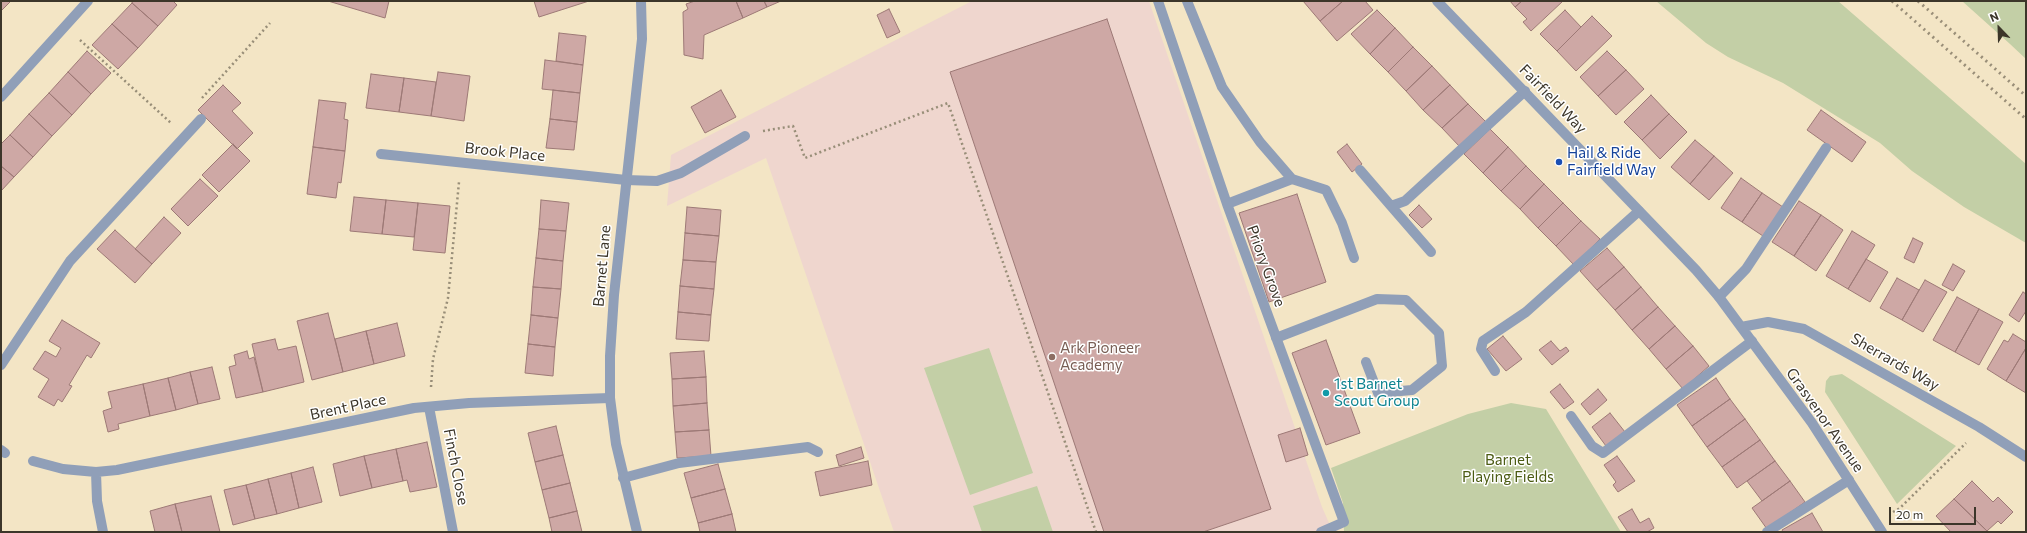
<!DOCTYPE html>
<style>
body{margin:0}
#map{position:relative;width:2027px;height:533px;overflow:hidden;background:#f3e5c5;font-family:Commissioner,sans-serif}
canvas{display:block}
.frame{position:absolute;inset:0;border:2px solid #3c362a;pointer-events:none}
.north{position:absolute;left:1979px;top:8px;width:40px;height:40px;-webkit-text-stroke:3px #fff;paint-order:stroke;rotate:337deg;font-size:11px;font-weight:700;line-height:16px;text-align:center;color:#3c362a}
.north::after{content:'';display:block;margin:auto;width:14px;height:18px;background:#3c362a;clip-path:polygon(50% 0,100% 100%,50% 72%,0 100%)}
.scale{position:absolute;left:1889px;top:507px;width:87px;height:18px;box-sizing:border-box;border:2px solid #3c362a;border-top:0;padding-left:5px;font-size:12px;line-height:14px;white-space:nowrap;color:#3c362a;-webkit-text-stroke:3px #fff;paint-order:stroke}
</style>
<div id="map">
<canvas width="2027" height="533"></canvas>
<div class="frame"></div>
<div class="north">N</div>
<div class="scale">20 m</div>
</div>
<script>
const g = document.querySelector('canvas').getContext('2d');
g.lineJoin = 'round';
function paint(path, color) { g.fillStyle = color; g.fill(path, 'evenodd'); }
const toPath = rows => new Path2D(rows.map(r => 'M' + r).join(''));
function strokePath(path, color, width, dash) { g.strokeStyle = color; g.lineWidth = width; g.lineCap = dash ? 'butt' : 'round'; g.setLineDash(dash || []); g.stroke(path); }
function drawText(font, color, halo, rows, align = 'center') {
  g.font = font + ' Commissioner,sans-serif'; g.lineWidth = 3; g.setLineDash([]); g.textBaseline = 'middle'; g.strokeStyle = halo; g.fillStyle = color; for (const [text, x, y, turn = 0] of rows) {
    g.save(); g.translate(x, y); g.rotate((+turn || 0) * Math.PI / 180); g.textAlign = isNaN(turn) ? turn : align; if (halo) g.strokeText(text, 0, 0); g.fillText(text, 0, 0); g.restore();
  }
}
const education = toPath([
 [972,1,1149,1,1322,507,1333,532,894,532,766,158,667,206,671,155]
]);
const green = toPath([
 [1656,1,1838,1,2026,164,2026,243,1964,207,1912,171,1880,143,1783,83,1728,57,1706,43],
 [1962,1,2026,1,2026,59,2010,44],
 [989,348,1033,473,970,495,924,368],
 [1842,374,1956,446,1897,504,1825,392,1826,381,1830,376],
 [1511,403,1546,409,1621,532,1344,532,1343,503,1331,468,1468,414],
 [1037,486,1053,532,982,532,973,506]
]);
const building = toPath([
 [1,1,11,1,1,11,1,1],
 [133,1,173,1,177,5,158,26,132,3,133,1],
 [328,1,389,1,385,18,328,1],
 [534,1,589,1,539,17,534,1],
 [695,1,736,1,743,18,704,35,703,59,684,55,683,12,688,9,686,4,695,1],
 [736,1,764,1,767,7,743,18,736,1],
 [764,1,781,1,767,7,764,1],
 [1303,1,1343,1,1320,21,1303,1],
 [1343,1,1365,1,1373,10,1337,41,1320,21,1343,1],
 [1510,1,1522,1,1515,7,1510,1],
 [1522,1,1563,1,1531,31,1523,22,1527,19,1515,7,1522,1],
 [132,3,158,26,138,48,112,24,132,3],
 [889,9,900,32,887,38,877,15,889,9],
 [1377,10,1395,28,1370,54,1351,34,1377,10],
 [1565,10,1581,27,1557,51,1540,34,1565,10],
 [1592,16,1612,36,1576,71,1557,51,1592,16],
 [1107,19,1271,509,1203,532,1104,532,950,72,1107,19],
 [112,24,138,48,118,69,92,45,112,24],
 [1395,28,1413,47,1388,72,1370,54,1395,28],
 [559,33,586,36,583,65,556,61,559,33],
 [1413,47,1432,66,1406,91,1388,72,1413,47],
 [87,51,111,73,91,94,68,72,87,51],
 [1607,51,1626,70,1598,96,1580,77,1607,51],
 [545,60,583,65,580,93,542,89,545,60],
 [1432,66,1450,85,1423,110,1406,91,1432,66],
 [1626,70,1644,89,1616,115,1598,96,1626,70],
 [68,72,91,94,72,115,49,93,68,72],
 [438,72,470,76,464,121,431,116,438,72],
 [371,74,404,78,399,112,366,108,371,74],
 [404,78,436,82,431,116,399,112,404,78],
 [223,85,241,103,232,111,253,133,237,149,198,110,223,85],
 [1450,85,1468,104,1442,128,1423,110,1450,85],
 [553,90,580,93,577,122,550,119,553,90],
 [721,90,736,117,705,133,691,107,721,90],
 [49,93,72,115,52,136,29,114,49,93],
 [1651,95,1669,114,1642,140,1624,122,1651,95],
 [319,100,346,103,344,119,348,120,345,151,313,147,319,100],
 [1468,104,1486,122,1460,147,1442,128,1468,104],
 [1821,110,1866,142,1852,162,1807,130,1821,110],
 [29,114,52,136,33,157,10,135,29,114],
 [1669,114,1687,132,1660,159,1642,140,1669,114],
 [550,119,577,122,574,150,546,148,550,119],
 [1490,129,1508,147,1483,173,1464,154,1490,129],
 [10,135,33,157,14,177,1,166,1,144,10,135],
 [1695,140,1714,156,1690,184,1671,167,1695,140],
 [233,144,250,161,219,192,202,175,233,144],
 [1347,144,1362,164,1352,172,1337,152,1347,144],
 [313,147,345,151,341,183,338,182,336,198,307,194,313,147],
 [1508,147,1526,166,1501,191,1483,173,1508,147],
 [1714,156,1733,173,1709,200,1690,184,1714,156],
 [1,166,14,177,1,191,1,166],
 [1526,166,1544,184,1520,209,1501,191,1526,166],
 [1741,178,1762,193,1742,222,1721,208,1741,178],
 [200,179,218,196,188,226,171,209,200,179],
 [1544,184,1563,203,1538,228,1520,209,1544,184],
 [1762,193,1783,207,1763,236,1742,222,1762,193],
 [1297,194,1326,282,1269,302,1239,213,1297,194],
 [354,197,386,200,382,234,350,231,354,197],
 [386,200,418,203,414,237,382,234,386,200],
 [541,200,569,203,566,231,539,229,541,200],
 [1799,201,1821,215,1794,256,1772,242,1799,201],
 [418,203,450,206,445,253,413,250,418,203],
 [1563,203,1581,221,1556,246,1538,228,1563,203],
 [1419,205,1432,219,1422,228,1409,215,1419,205],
 [687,207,721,210,719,236,685,233,687,207],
 [1821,215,1843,230,1816,271,1794,256,1821,215],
 [164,217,181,233,152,264,135,249,164,217],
 [1581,221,1600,239,1574,265,1556,246,1581,221],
 [539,229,566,231,563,261,536,258,539,229],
 [115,230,152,264,135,283,97,249,115,230],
 [1852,231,1875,245,1848,289,1826,276,1852,231],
 [685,233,719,236,716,262,683,260,685,233],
 [1913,238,1923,243,1914,263,1904,258,1913,238],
 [1607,248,1624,267,1597,290,1580,271,1607,248],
 [536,258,563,261,561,289,533,287,536,258],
 [1866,259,1888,272,1870,302,1848,289,1866,259],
 [683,260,716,262,714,289,680,286,683,260],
 [1953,264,1965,271,1953,291,1942,285,1953,264],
 [1624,267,1641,287,1615,310,1597,290,1624,267],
 [1897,278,1919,290,1902,320,1880,308,1897,278],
 [1925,280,1947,292,1923,332,1902,320,1925,280],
 [680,286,714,289,711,315,678,312,680,286],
 [533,287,561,289,558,318,531,315,533,287],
 [1641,287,1658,307,1632,330,1615,310,1641,287],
 [2023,292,2026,294,2026,311,2019,322,2009,315,2023,292],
 [1957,297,1979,309,1955,352,1933,340,1957,297],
 [1658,307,1675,326,1649,349,1632,330,1658,307],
 [1979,309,2003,322,1979,365,1955,352,1979,309],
 [678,312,711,315,709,341,676,339,678,312],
 [328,313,343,372,312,380,297,321,328,313],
 [531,315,558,318,555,347,528,344,531,315],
 [62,320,100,343,91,358,87,355,69,385,72,386,62,402,58,399,54,406,38,397,49,379,33,369,45,351,56,357,61,348,49,341,62,320],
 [397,323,405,356,374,364,366,331,397,323],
 [1675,326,1693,346,1666,369,1649,349,1675,326],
 [366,331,374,364,343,372,335,339,366,331],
 [2013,334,2026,342,2026,348,2006,381,1987,369,2004,340,2008,342,2013,334],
 [1503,336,1522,359,1506,371,1487,349,1503,336],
 [275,339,278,350,296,346,304,382,263,392,252,344,275,339],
 [1326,340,1360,433,1326,445,1292,353,1326,340],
 [1551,341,1560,351,1566,347,1569,351,1552,365,1539,350,1551,341],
 [528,344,555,347,553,376,525,373,528,344],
 [1693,346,1709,366,1683,389,1666,369,1693,346],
 [2026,348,2026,393,2006,381,2026,348],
 [247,351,249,359,254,357,263,392,236,398,229,367,236,365,234,355,247,351],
 [704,351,706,377,672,379,670,353,704,351],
 [212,367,220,399,198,404,190,372,212,367],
 [190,372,198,404,176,410,168,378,190,372],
 [706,377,707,403,673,406,672,379,706,377],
 [168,378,176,410,150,416,143,384,168,378],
 [1716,378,1730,399,1692,426,1677,405,1716,378],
 [143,384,150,416,118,424,119,429,108,432,103,411,112,408,108,392,143,384],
 [1560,384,1574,402,1564,409,1550,392,1560,384],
 [1598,389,1607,400,1590,415,1581,404,1598,389],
 [1730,399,1745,419,1707,447,1692,426,1730,399],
 [707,403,709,430,675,432,673,406,707,403],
 [1610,413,1625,432,1606,446,1592,427,1610,413],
 [1745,419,1760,440,1722,467,1707,447,1745,419],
 [556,426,563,455,535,462,528,433,556,426],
 [1300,428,1308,455,1286,462,1278,435,1300,428],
 [709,430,711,456,677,458,675,432,709,430],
 [1760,440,1775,461,1737,488,1722,467,1760,440],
 [427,442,437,487,410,492,407,480,403,481,396,449,427,442],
 [861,447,864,458,839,466,836,455,861,447],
 [396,449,403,481,372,488,364,456,396,449],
 [563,455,570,483,542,490,535,462,563,455],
 [364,456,372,488,340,496,333,464,364,456],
 [1617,456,1635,481,1618,492,1613,485,1616,482,1604,465,1617,456],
 [868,461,872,485,820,496,815,472,868,461],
 [1775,461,1790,481,1762,501,1747,481,1775,461],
 [718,464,725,489,691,498,684,473,718,464],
 [313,467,322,502,299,508,291,473,313,467],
 [291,473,299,508,277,514,268,479,291,473],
 [268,479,277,514,255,519,246,485,268,479],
 [1790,481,1805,502,1767,529,1752,508,1790,481],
 [1972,481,1993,502,1998,497,2013,512,2001,524,1998,521,1987,531,1954,499,1972,481],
 [570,483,577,511,549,518,542,490,570,483],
 [246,485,255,519,233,525,224,490,246,485],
 [725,489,732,514,698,523,691,498,725,489],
 [211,496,220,532,182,532,175,504,211,496],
 [1954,499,1987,531,1986,532,1951,532,1936,516,1954,499],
 [175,504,182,532,155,532,150,511,175,504],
 [1632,509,1640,523,1649,518,1654,528,1647,532,1628,532,1618,517,1632,509],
 [577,511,582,532,552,532,549,518,577,511],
 [1812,513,1823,532,1783,532,1782,530,1812,513],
 [732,514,736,532,700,532,698,523,732,514]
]);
const path = toPath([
 [80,40,171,123],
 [202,98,270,23],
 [763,131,793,126,805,158,948,103,1096,532],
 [431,387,433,359,448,298,459,182],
 [1893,512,1900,508,1966,443]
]);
const service = toPath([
 [1158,1,1227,204,1344,522,1321,532],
 [1187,1,1222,87,1260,142,1292,179,1227,204],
 [1360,170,1391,206,1405,201,1525,91],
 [1292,179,1326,190,1342,223,1354,258],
 [626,180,657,181,681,173,745,136],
 [1391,206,1431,252],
 [1719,297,1746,269,1826,148],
 [1276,338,1377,299,1406,300,1439,333,1442,366,1412,390,1378,393,1366,362],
 [1,365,70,261,201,119],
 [1495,371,1481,349,1483,341,1526,312,1639,211],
 [1571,416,1592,446,1603,453,1752,341],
 [623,478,679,463,808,447,818,452],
 [1767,532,1849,480]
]);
const minor = toPath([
 [1437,1,1696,270,1719,297,1812,423,1882,532],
 [381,154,626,180],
 [1741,327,1768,322,1804,329,1979,427,2026,457],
 [429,407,453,532],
 [1,450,5,453],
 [33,461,63,469,96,472,117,470,414,408,469,403,610,398],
 [96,472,97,501,103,532]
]);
const tertiary = toPath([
 [1,97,88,1],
 [637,532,616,444,610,398,610,356,614,295,642,39,641,1]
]);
const rail = toPath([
 [1892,1,2026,119],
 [1918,1,2026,96]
]);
const markers = [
 [1559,162,4,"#1a4fb4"],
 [1052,357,4,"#8d6e63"],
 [1326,393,4,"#0f9aa8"]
];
const streetNames = [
 ["Fairfield Way",1553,99,46],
 ["Brook Place",505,152,6],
 ["Barnet Lane",602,266,-85],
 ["Priory Grove",1266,266,70],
 ["Sherrards Way",1895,362,30],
 ["Brent Place",348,407,-12],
 ["Grasvenor Avenue",1825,420,55],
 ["Finch Close",456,467,79]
];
const transitNames = [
 ["Hail & Ride",1567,153],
 ["Fairfield Way",1567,170]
];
const educationNames = [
 ["Ark Pioneer",1060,348],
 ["Academy",1060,365]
];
const cultureNames = [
 ["1st Barnet",1334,384],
 ["Scout Group",1334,401]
];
const parkNames = [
 ["Barnet",1508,460],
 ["Playing Fields",1508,477]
];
paint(education, '#efd6ce');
paint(green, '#c3cfa6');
paint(building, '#cea8a5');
strokePath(building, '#9d7976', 1);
strokePath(path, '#988e78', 2.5, [2, 3]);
strokePath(service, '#909fb8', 10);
strokePath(minor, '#909fb8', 10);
strokePath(tertiary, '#909fb8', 10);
strokePath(rail, '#998e78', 3, [2, 4]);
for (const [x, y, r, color] of markers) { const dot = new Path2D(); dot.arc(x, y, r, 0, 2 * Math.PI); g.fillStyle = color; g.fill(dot); strokePath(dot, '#fff', 1.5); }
drawText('15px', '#3c362a', '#fff', streetNames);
drawText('15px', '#164399', '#fff', transitNames, 'left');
drawText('15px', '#785e54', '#fff', educationNames, 'left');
drawText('15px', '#0d838f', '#fff', cultureNames, 'left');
drawText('15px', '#4b5b12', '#fff', parkNames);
</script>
